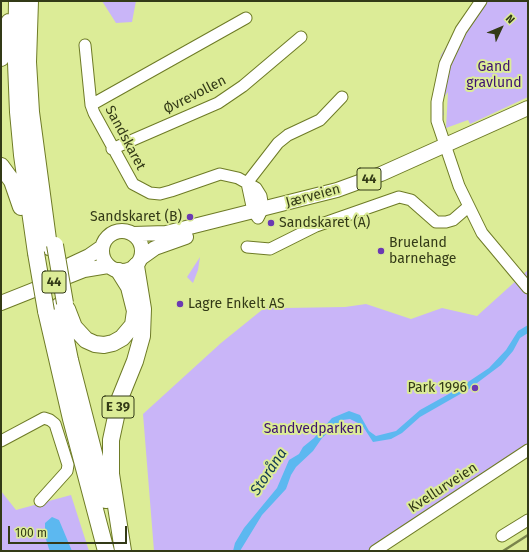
<!DOCTYPE html>
<meta charset="utf-8">
<style>
body{margin:0}
#map{position:relative;width:529px;height:552px;overflow:hidden;background:#dcec97;font-family:"Fira Sans",sans-serif}
canvas{display:block}
.frame{position:absolute;inset:0;border:2px solid #333a17;pointer-events:none}
.north{position:absolute;left:481px;top:8px;width:40px;height:40px;-webkit-text-stroke:3px #dcec97;paint-order:stroke;rotate:46deg;font-size:11px;font-weight:700;line-height:16px;text-align:center;color:#333a17}
.north::after{content:'';display:block;margin:auto;width:14px;height:18px;background:#333a17;clip-path:polygon(50% 0,100% 100%,50% 72%,0 100%)}
.scale{position:absolute;left:8px;top:526px;width:119px;height:18px;box-sizing:border-box;border:2px solid #333a17;border-top:0;padding-left:5px;font-size:12px;line-height:14px;white-space:nowrap;color:#333a17;-webkit-text-stroke:3px #dcec97;paint-order:stroke}
</style>
<div id="map">
<canvas width="529" height="552"></canvas>
<div class="frame"></div>
<div class="north">N</div>
<div class="scale">100 m</div>
</div>
<script>
const g = document.querySelector('canvas').getContext('2d');
g.lineJoin = 'round';
function paint(path, color) { g.fillStyle = color; g.fill(path, 'evenodd'); }
const toPath = rows => new Path2D(rows.map(r => 'M' + r).join(''));
function strokePath(path, color, width, dash) { g.strokeStyle = color; g.lineWidth = width; g.lineCap = dash ? 'butt' : 'round'; g.setLineDash(dash || []); g.stroke(path); }
function drawText(font, color, halo, rows, align = 'center') {
  g.font = font + ' "Fira Sans",sans-serif'; g.lineWidth = 4; g.setLineDash([]); g.textBaseline = 'middle'; g.strokeStyle = halo; g.fillStyle = color; for (const [text, x, y, turn = 0] of rows) {
    g.save(); g.translate(x, y); g.rotate((+turn || 0) * Math.PI / 180); g.textAlign = isNaN(turn) ? turn : align; if (halo) g.strokeText(text, 0, 0); g.fillText(text, 0, 0); g.restore();
  }
}
const green = toPath([
 [102,1,136,1,132,22,116,23],
 [480,1,528,1,528,97,470,124,468,120,446,128,448,92,442,100,444,115,438,118,439,64,441,55,457,29],
 [528,244,528,446,524,447,368,551,154,551,143,414,221,343,273,301,285,308,345,307,366,304,411,319,442,308,477,316,528,270],
 [200,257,198,270,193,283,187,277],
 [1,491,16,510,71,495,89,551,1,551]
]);
const water = toPath([
 [528,325,528,333,520,338,513,351,501,365,469,389,420,417,402,433,391,439,373,442,362,425,350,419,342,420,322,438,313,451,296,467,291,475,286,489,262,515,240,551,233,551,235,543,244,528,277,488,289,460,299,454,303,447,314,438,332,418,349,411,360,415,369,431,376,436,396,431,420,410,456,390,489,368,506,350,518,331],
 [52,517,59,520,72,551,50,551,49,549,45,536,45,523]
]);
const minor = toPath([
 [481,1,461,30,445,64,437,102,437,121,459,186,482,233,528,288],
 [85,45,91,105,94,113,133,184,150,193,160,194,171,191,220,174,238,178,247,183,278,143,288,135,320,120,342,97],
 [91,105,246,18],
 [112,149,218,103,243,86,301,37],
 [247,183,256,188,261,196,263,208,258,218],
 [247,183,253,211,258,218],
 [247,247,270,249,316,226,399,197,411,200,436,222,446,222,453,220,468,207],
 [1,441,44,418,50,420,55,424,68,465,67,471,40,501],
 [502,536,528,520],
 [375,551,528,450]
]);
const major = toPath([
 '102 251a20 20 0 1 1 40 0a20 20 0 1 1-40 0Z',
 [133,234,166,233,337,190,381,174,528,108],
 [141,258,155,248,186,237],
 [59,270,89,256,102,247],
 [1,303,84,270,108,266]
]);
const highway = toPath([
 [17,1,16,63,18,112,22,155,36,253],
 [30,1,28,62,31,112,49,247],
 [1,58,9,22],
 [1,166,12,181,21,207],
 [59,306,70,360,106,500],
 [67,309,74,327,86,340,95,344,104,345,113,343,122,338,133,325,135,311,129,287,119,271],
 [46,311,71,419,106,551],
 [123,551,111,474,111,440,120,398,135,361,142,336,143,309,136,266]
]);
const rail = toPath([
 [503,551,528,535]
]);
const highwayBridge = toPath([
 [55,245,65,303],
 [36,253,46,311]
]);
const markers = [
 [190,217,4,"#6b3ab2"],
 [271,223,4,"#6b3ab2"],
 [381,251,4,"#6b3ab2"],
 [180,304,4,"#6b3ab2"],
 [475,388,4,"#6b3ab2"]
];
const shields = [
 [369,179,24],
 [54,282,24],
 [118,407,32]
];
const shieldNames = [
 ["44",369,179],
 ["44",54,282],
 ["E 39",118,407]
];
const parkNames = [
 ["Gand",494,67],
 ["gravlund",494,83],
 ["Sandvedparken",313,429]
];
const streetNames = [
 ["Øvrevollen",195,95,-27],
 ["Sandskaret",125,138,62],
 ["Jærveien",313,196,-15],
 ["Kvellurveien",443,488,-33]
];
const poiNames = [
 ["Sandskaret (B)",182,217,"right"],
 ["Sandskaret (A)",279,223],
 ["Brueland",389,243],
 ["barnehage",389,259],
 ["Lagre Enkelt AS",188,304],
 ["Park 1996",467,388,"right"]
];
const waterNames = [
 ["Storåna",269,472,-56]
];
paint(green, '#c9b5f8');
paint(water, '#5cb8f0');
strokePath(minor, '#6e7b26', 13);
strokePath(major, '#6e7b26', 16);
strokePath(highway, '#6e7b26', 18);
strokePath(minor, '#fff', 11);
strokePath(major, '#fff', 14);
strokePath(highway, '#fff', 16);
strokePath(rail, '#79844c', 2.5);
strokePath(highwayBridge, '#6e7b26', 18, []);
strokePath(highwayBridge, '#fff', 16);
for (const [x, y, r, color] of markers) { const dot = new Path2D(); dot.arc(x, y, r, 0, 2 * Math.PI); g.fillStyle = color; g.fill(dot); strokePath(dot, '#dcec97', 1.5); }
for (const [x, y, w] of shields) { const box = new Path2D(); box.roundRect(x - w / 2, y - 11, w, 22, 3); g.fillStyle = '#dcec97'; g.fill(box); strokePath(box, '#333a17', 1); }
drawText('bold 13px', '#333a17', null, shieldNames);
drawText('14px', '#3d1171', '#dcec97', parkNames);
drawText('14px', '#333a17', '#dcec97', streetNames);
drawText('14px', '#333a17', '#dcec97', poiNames, 'left');
drawText('italic 15px', '#133b52', '#dcec97', waterNames);
</script>
